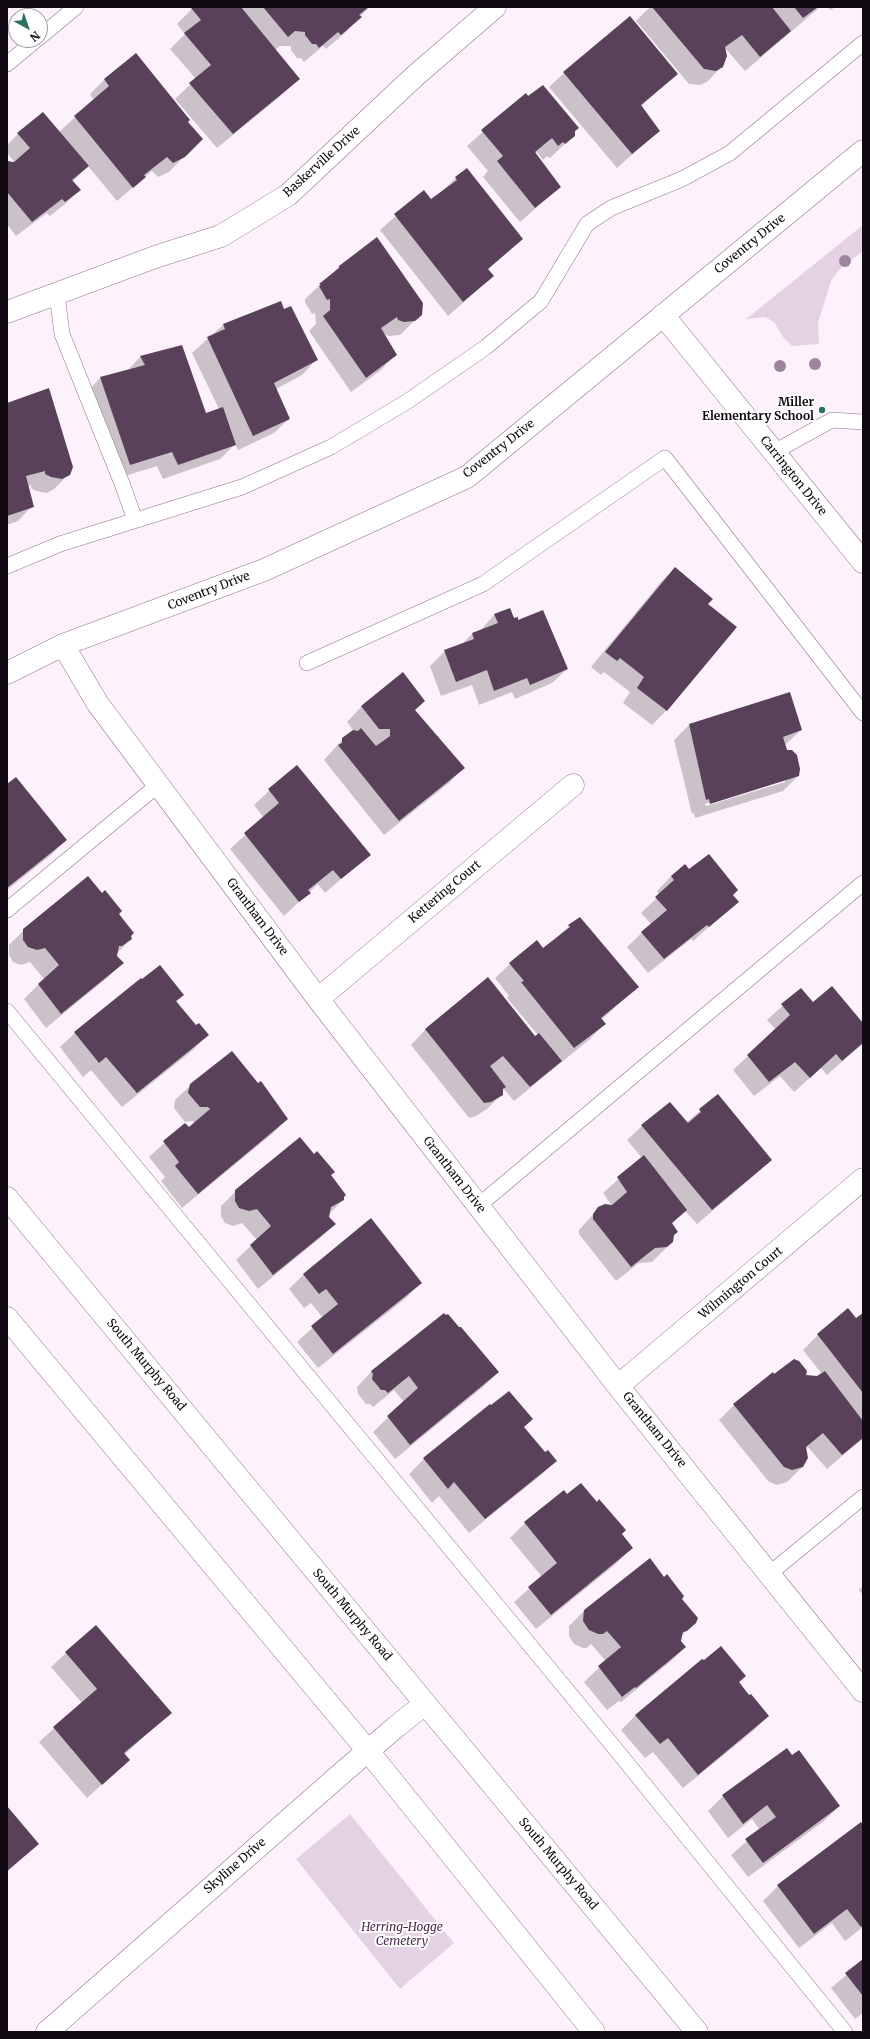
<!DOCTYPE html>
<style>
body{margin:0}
#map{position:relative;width:870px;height:2039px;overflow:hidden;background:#fdf2fc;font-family:Merriweather,serif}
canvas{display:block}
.frame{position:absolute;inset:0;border:8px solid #110911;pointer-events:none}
.north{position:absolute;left:8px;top:8px;width:40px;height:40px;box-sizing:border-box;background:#fff;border:1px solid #a09da0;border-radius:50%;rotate:140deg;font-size:11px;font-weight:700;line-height:16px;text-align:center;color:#110911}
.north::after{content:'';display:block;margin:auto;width:14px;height:18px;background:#2c7164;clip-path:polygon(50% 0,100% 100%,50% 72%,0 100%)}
</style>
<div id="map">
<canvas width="870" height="2039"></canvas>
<div class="frame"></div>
<div class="north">N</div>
</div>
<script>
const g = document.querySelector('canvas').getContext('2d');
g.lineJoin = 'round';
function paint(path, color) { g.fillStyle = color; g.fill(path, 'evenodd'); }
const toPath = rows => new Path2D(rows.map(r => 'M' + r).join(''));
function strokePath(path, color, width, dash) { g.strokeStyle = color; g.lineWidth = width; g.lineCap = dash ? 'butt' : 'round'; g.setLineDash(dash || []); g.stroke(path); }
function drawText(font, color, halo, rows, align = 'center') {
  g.font = font + ' Merriweather,serif'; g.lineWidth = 4; g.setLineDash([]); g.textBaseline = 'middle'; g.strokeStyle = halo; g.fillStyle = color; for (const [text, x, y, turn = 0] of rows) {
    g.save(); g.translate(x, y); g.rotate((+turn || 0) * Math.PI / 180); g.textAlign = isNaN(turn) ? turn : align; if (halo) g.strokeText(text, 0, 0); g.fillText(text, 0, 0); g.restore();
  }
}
const green = toPath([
 [863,225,863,251,839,270,831,281,818,323,819,344,792,346,783,337,774,322,765,317,746,319],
 [350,1814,454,1943,400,1989,296,1859]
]);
const shadow = toPath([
 [194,7,369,7,346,32,326,49,323,46,304,62,301,58,297,58,291,50,291,46,280,46,275,50,298,79,284,93,217,148,175,99,196,79,170,49,185,34,177,24],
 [650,7,820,7,745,71,726,49,725,50,722,66,707,82,700,85,689,84,636,21],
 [828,7,835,7,831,10],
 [136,55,201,139,169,172,158,177,152,171,117,201,88,166,72,182,80,190,65,204,50,216,47,213,16,236,7,224,7,162,16,164,7,153,7,145,18,134,59,132,94,100,90,94,104,80],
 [564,73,677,74,640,107,659,131,617,168,549,87],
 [525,94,578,128,574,132,574,135,550,158,547,156,543,160,537,152,535,154,560,187,520,222,483,177,488,171,467,146],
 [456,178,521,239,487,270,493,276,448,316,380,230,423,192,431,201],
 [339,267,421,314,400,335,389,336,383,334,395,355,381,370,351,392,309,331,316,324,315,313,312,314,305,302,305,299],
 [280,303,316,360,302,375,276,389,289,419,274,433,238,450,235,444,220,459,163,479,157,466,115,479,86,393,100,378,127,371,140,357,181,346,206,414,219,409,192,353,223,325],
 [7,404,69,474,54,489,47,493,36,491,31,488,31,485,28,486,32,506,18,521,7,525],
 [675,568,707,604,735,627,666,711,652,725,623,703,630,692,604,672,601,675,591,667,660,583],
 [510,609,513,620,517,621,567,669,552,683,515,699,512,692,479,705,472,685,441,696,430,666,445,651,462,644,472,634,480,631,494,615],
 [403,673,414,710,463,768,449,783,384,835,324,760,343,739,354,731,347,722,361,707],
 [790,693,801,730,785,745,798,776,783,791,695,818,694,813,692,814,674,740,689,725],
 [785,780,785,782,706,806,705,804],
 [296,766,369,855,325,893,318,884,284,916,230,849,264,818,254,805],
 [7,785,66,840,51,855,7,890],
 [671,876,732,896,737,902,693,941,691,939,648,973,627,947,651,924,641,913,660,895,657,891],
 [118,914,131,939,117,953,116,956,122,963,108,977,46,1028,24,999,44,979,30,962,21,965,13,962,9,955,9,945,24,930],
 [569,926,637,987,601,1020,604,1024,590,1039,514,1101,503,1088,502,1094,487,1109,476,1116,469,1118,411,1045,425,1030,488,978,535,1037,538,1035,507,998,509,996,495,978,510,964,543,950],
 [801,989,813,1003,863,1024,863,1043,827,1075,821,1068,794,1092,780,1076,754,1096,733,1070,776,1030,767,1020],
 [183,995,176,1002,196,1027,207,1035,193,1050,122,1107,91,1070,83,1077,60,1047,75,1033],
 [191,1085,287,1119,272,1134,182,1208,161,1181,165,1177,149,1157,185,1124,189,1129,195,1124,193,1121,185,1122,174,1108,175,1100],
 [718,1095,771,1160,756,1174,697,1224,685,1211,671,1224,672,1242,652,1262,639,1263,616,1281,579,1234,579,1230,599,1208,612,1206,603,1193,642,1158,627,1140,642,1126,686,1123],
 [330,1175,343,1200,329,1214,328,1217,335,1224,320,1238,258,1289,236,1260,257,1240,242,1223,233,1226,225,1223,221,1216,221,1206,236,1191],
 [304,1274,420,1283,406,1298,318,1368,297,1342,323,1318,311,1303,304,1308,289,1289],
 [444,1314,498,1372,483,1387,395,1459,373,1432,404,1402,394,1390,373,1407,370,1404,366,1404,358,1394,357,1387,371,1372],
 [863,1314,863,1438,827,1469,808,1447,805,1449,802,1467,787,1482,777,1485,769,1482,719,1420,734,1405,774,1376,817,1377,822,1374,803,1350,818,1335,856,1319],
 [523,1427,545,1453,556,1461,541,1475,469,1533,439,1496,432,1503,409,1474,424,1459],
 [567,1496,621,1534,631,1548,617,1563,536,1629,514,1602,542,1577,510,1538,525,1523],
 [863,1586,863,1595,859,1590],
 [681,1599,695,1622,681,1636,680,1641,685,1647,670,1662,621,1702,619,1701,607,1710,584,1682,606,1661,591,1644,587,1648,583,1648,574,1644,569,1636,569,1626,584,1611],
 [66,1653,170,1713,124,1755,129,1760,87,1798,39,1742,82,1703,51,1667],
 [745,1676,738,1683,768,1716,753,1731,683,1788,653,1752,645,1758,621,1730,636,1715],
 [786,1749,839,1806,824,1821,748,1877,731,1855,760,1830,752,1819,728,1838,708,1811,723,1796],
 [7,1808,38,1844,7,1872],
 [863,1826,863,1927,845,1941,832,1923,799,1948,763,1901,778,1886],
 [863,1961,863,2013,855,2019,831,1988]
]);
const building = toPath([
 [193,7,241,7,300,79,233,134,189,83,211,65,184,33,201,20,191,8],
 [263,7,369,7,359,15,362,17,341,35,338,32,319,48,316,44,312,44,305,35,305,32,295,31,288,37],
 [652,7,772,7,791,31,760,57,742,35,725,47,727,56,723,67,716,71,704,69],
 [794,7,818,7,803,18],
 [630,16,678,74,641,105,660,131,632,154,563,72],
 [136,53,190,120,188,122,203,139,185,157,173,163,167,157,144,175,146,177,133,188,74,116,109,86,104,79],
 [543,85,579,128,575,131,575,136,565,144,563,142,558,146,552,138,535,152,561,187,535,208,497,161,503,156,481,130,526,93,528,96],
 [43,112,89,166,72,180,81,190,65,202,62,199,32,222,7,192,7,161,14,162,30,148,17,133],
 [467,168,523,239,488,269,494,276,463,302,394,214,424,190,431,199,457,180,455,177],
 [377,237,423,303,422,315,415,321,404,322,398,320,397,317,381,328,397,355,366,378,323,316,330,310,330,299,327,300,319,286,321,285,319,284,339,268,339,266],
 [281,301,284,309,291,306,318,360,274,383,290,419,253,436,207,337,225,329,223,324],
 [182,345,206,413,223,407,236,445,178,465,172,452,130,465,100,377,145,365,140,356],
 [49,388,73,467,70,475,62,479,51,477,45,474,45,471,26,476,34,507,7,516,7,403],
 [675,567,713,599,708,604,737,627,667,711,637,688,644,677,620,658,617,661,605,652],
 [510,608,514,618,518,617,518,620,543,610,568,669,530,685,527,678,494,691,487,670,456,682,444,650,474,639,472,633,498,623,494,614],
 [403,672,425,701,415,710,465,768,399,821,338,745,342,743,342,738,353,730,358,731,361,728,376,746,390,736,390,729,379,729,361,706],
 [790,692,802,730,783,737,787,750,792,750,797,755,800,769,799,776,710,804,709,799,706,800,689,724],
 [297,765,371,855,341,879,333,870,308,890,311,893,299,902,244,833,279,803,268,789],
 [16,777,67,840,7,888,7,784],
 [709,854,738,890,733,895,739,902,709,927,707,925,664,959,641,932,667,910,655,897,674,880,671,876,685,864,689,869],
 [88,876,102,893,105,890,122,911,119,914,134,933,131,936,132,939,122,946,119,946,117,956,124,963,61,1014,38,984,59,965,45,948,37,950,28,947,23,940,23,929],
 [580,917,639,987,601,1018,606,1024,574,1048,521,982,524,981,509,963,537,940,543,948,570,927,568,925],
 [160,965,184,995,176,1001,196,1025,199,1023,209,1035,137,1093,106,1057,99,1063,74,1032,141,978,142,979],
 [488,977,535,1036,539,1033,562,1061,530,1087,503,1056,490,1066,506,1087,503,1089,503,1095,491,1102,484,1103,425,1029],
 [832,986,863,1023,863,1043,842,1061,836,1054,810,1078,795,1062,769,1082,747,1055,790,1015,781,1004,801,988,813,1002],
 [232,1051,258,1083,261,1081,288,1119,198,1194,175,1166,179,1162,163,1141,185,1123,189,1127,210,1109,208,1107,200,1107,188,1093,190,1084],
 [718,1094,772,1160,712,1210,641,1125,670,1102,688,1123,701,1112,699,1109],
 [300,1137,314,1154,317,1151,335,1172,331,1175,346,1195,344,1197,344,1200,331,1207,329,1217,336,1224,273,1275,250,1245,271,1226,257,1209,249,1211,239,1208,235,1201,235,1190],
 [644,1155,687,1210,672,1223,678,1232,674,1235,673,1242,667,1247,655,1248,631,1267,593,1219,593,1214,598,1207,605,1204,612,1205,627,1192,617,1177],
 [371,1218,422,1283,333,1354,311,1326,338,1304,326,1289,319,1294,303,1274],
 [848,1308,856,1318,863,1313,863,1393,817,1334],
 [444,1313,446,1315,448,1314,459,1327,461,1327,499,1372,410,1445,387,1416,418,1388,409,1376,388,1393,385,1390,381,1390,372,1379,373,1374,371,1371],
 [794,1359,799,1361,807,1371,806,1375,817,1376,825,1371,863,1421,863,1438,842,1455,823,1433,806,1447,808,1458,803,1467,792,1470,784,1467,733,1404,773,1372,774,1374],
 [509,1391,533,1419,524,1427,545,1452,548,1450,557,1461,485,1519,454,1482,448,1489,423,1458,490,1404,491,1405],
 [581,1483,597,1502,599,1499,626,1530,622,1534,633,1548,551,1615,528,1587,557,1563,524,1522,564,1490,567,1494],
 [650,1558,664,1577,667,1574,684,1596,682,1599,698,1618,696,1623,687,1631,683,1632,681,1641,686,1647,636,1688,635,1687,622,1697,598,1666,621,1647,607,1631,603,1634,598,1634,589,1630,583,1621,584,1610],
 [96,1625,172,1713,124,1753,130,1760,102,1785,53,1727,97,1689,65,1652],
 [721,1646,746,1676,739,1682,749,1695,751,1694,769,1716,698,1775,668,1738,660,1744,635,1715,702,1659,704,1660],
 [787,1748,792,1755,799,1750,840,1806,763,1863,745,1839,776,1817,767,1805,743,1824,722,1795],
 [7,1806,39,1844,7,1871],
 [861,1822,863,1824,863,1925,861,1927,847,1909,814,1934,777,1885],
 [863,1959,863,1996,845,1973]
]);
const lane = toPath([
 [40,37,76,7],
 [7,64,36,40],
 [57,294,62,334,123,486,135,520],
 [774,452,832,420,863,422],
 [7,566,60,544,242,487,331,447,408,401,486,347,541,301,587,224,611,208,682,179,730,153,863,43],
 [307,663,483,584,665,458,863,713],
 [7,910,158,785],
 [7,1011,618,1752,845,2032],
 [478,1206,863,883],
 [769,1574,863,1497]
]);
const street = toPath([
 [7,312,158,256,221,236,288,195,415,76,495,7],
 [63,645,98,704,318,999,618,1386,863,1691],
 [318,999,573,785],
 [618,1386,863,1179],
 [47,2032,342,1773,397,1726,425,1704]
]);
const secondary = toPath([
 [663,315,863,562],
 [7,673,63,645,264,570,467,477,863,151],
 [7,1198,697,2032],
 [7,1318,368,1751,594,2032]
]);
const trees = [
 [845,261],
 [815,364],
 [780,366]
];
const markers = [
 [822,410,4,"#2c7164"]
];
const streetNames = [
 ["Baskerville Drive",322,162,-42],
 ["Coventry Drive",750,244,-39],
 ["Coventry Drive",499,449,-38],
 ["Carrington Drive",793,476,51],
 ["Coventry Drive",209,591,-21],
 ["Kettering Court",445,892,-40],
 ["Grantham Drive",257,917,53],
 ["Grantham Drive",454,1175,52],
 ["Wilmington Court",741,1283,-40],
 ["South Murphy Road",146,1365,50],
 ["Grantham Drive",654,1430,51],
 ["South Murphy Road",352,1615,50],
 ["South Murphy Road",558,1864,50],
 ["Skyline Drive",235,1866,-41]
];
const poiNames = [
 ["Miller",814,403],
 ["Elementary School",814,417]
];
const parkNames = [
 ["Herring-Hogge",402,1928],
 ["Cemetery",402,1942]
];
paint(green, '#e4d2e4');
paint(shadow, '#0003');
paint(building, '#594259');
strokePath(lane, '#8c758c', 16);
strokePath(street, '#8c758c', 23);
strokePath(secondary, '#8c758c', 23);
strokePath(lane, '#fff', 15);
strokePath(street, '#fff', 22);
strokePath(secondary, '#fff', 22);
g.fillStyle = '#9d849d';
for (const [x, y] of trees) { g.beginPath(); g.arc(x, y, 6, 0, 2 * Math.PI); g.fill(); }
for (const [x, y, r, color] of markers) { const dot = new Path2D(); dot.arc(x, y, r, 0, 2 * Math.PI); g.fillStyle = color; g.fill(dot); strokePath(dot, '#fff', 1.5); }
drawText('12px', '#110911', '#fff', streetNames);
drawText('bold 12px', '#110911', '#fff', poiNames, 'right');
drawText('italic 12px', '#4e2a4f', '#fff', parkNames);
</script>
